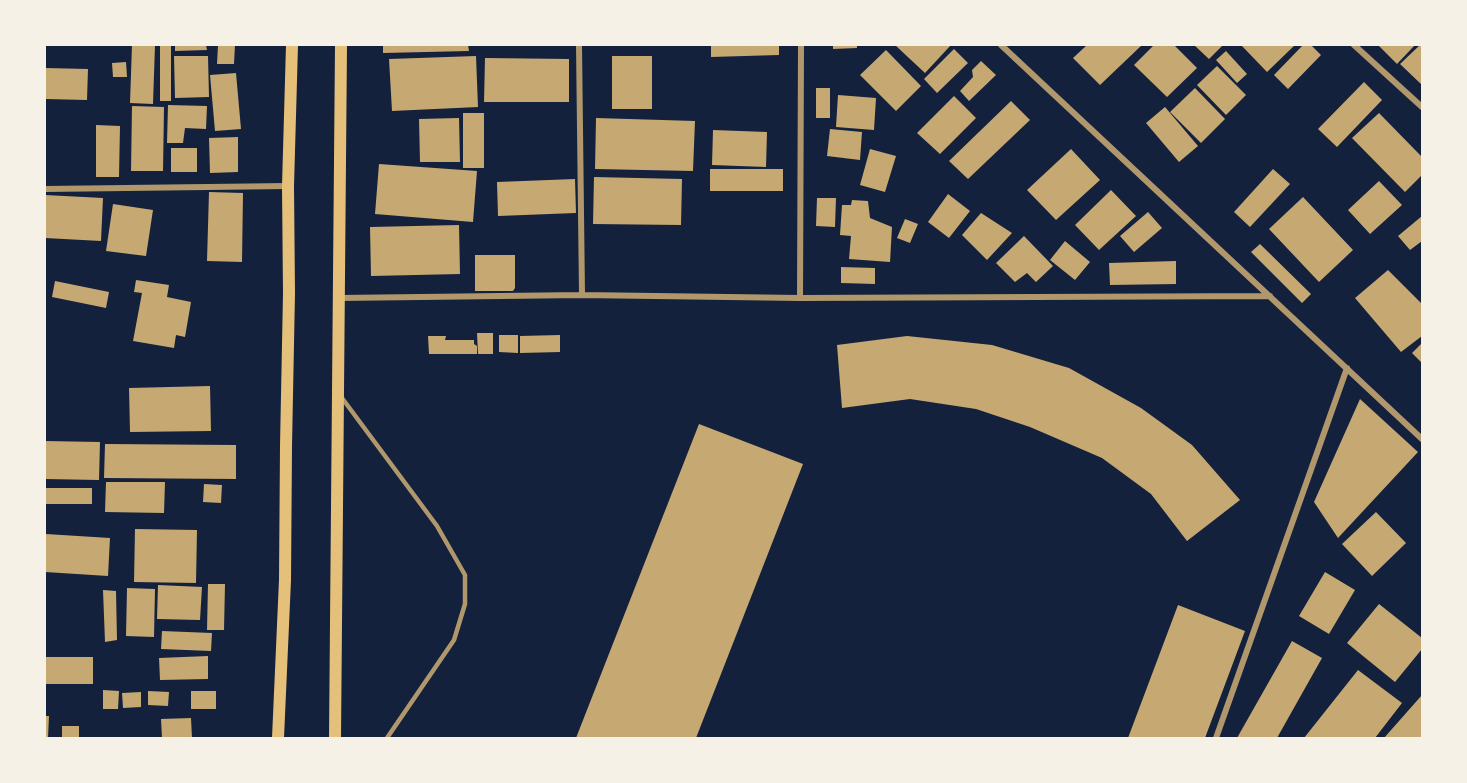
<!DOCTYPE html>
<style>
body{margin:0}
#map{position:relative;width:1467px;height:783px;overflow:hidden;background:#14213d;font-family:"Nunito Sans",sans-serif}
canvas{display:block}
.frame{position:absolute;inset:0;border:46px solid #f6f1e7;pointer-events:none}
</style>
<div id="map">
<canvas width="1467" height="783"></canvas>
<div class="frame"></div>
</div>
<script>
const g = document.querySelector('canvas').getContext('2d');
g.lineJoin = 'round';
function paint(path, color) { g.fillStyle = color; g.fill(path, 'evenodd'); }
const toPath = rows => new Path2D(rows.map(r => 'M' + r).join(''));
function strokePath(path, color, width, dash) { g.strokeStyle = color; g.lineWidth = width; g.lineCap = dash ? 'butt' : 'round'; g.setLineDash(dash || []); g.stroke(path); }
const building = toPath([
 [132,45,155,45,153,104,130,103],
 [160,45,171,45,171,101,160,101],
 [175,45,206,45,207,50,175,51],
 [218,45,235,45,234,64,217,64],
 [383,45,468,45,469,51,383,53],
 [711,45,779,45,779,55,711,57],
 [833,45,857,45,857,48,833,49],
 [895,45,951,45,925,73],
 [1087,45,1142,45,1100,85,1073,58],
 [1154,45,1174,45,1197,68,1167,97,1134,65],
 [1194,45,1223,45,1209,59],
 [1241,45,1295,45,1267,72],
 [1303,45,1311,45,1321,55,1288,89,1274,75],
 [1378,45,1415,45,1397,64],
 [1420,45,1422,45,1422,85,1400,64],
 [954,49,968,63,937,93,924,79],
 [886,50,921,86,896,111,860,75],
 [1226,51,1247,74,1237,83,1216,60],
 [174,56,208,56,209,97,175,98],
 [476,56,478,107,392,111,389,59],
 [612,56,652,56,652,109,612,109],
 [485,58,569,59,569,102,484,102],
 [981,61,996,75,969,101,960,91,973,77,972,70],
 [126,62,127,77,113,77,112,63],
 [1217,66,1246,95,1226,115,1197,85],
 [45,68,88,69,87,100,45,99],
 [236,73,241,129,215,131,210,75],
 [1364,82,1382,100,1337,147,1318,129],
 [816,88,830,88,830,118,816,118],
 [1195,88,1225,119,1201,143,1170,112],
 [838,95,876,98,874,130,836,127],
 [954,96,976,118,940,154,917,133],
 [1011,101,1030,120,968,179,949,161],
 [168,105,207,106,206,129,185,128,183,143,167,143],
 [132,106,164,107,163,171,131,171],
 [1165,107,1198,146,1179,162,1146,123],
 [463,113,484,113,484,168,463,168],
 [1379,113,1422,157,1422,175,1405,192,1352,138],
 [459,118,460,162,420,162,419,119],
 [596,118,695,121,693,171,595,169],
 [96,125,120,126,119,177,96,177],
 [830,129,862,132,860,160,827,156],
 [713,130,767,132,766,167,712,165],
 [238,137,238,172,210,173,209,138],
 [171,148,197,148,197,172,171,172],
 [870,149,896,156,885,192,860,185],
 [1071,149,1100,180,1056,220,1027,190],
 [379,164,477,171,473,222,375,214],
 [710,169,783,169,783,191,710,191],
 [1273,169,1290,184,1250,227,1234,212],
 [594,177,682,179,681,225,593,224],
 [575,179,576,213,498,216,497,182],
 [1379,181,1402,205,1370,234,1348,210],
 [1111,190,1136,216,1099,250,1075,225],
 [209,192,243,193,242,262,207,261],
 [948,194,970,211,949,238,928,222],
 [45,195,103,198,101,241,45,238],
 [1303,197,1353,250,1319,282,1269,229],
 [817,198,836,198,835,227,816,226],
 [852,200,868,201,870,218,892,227,890,262,849,259,851,236,840,235,842,205,851,205],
 [113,204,153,210,146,256,106,251],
 [1148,212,1162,228,1134,252,1120,236],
 [981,213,1012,233,987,260,962,235],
 [1422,216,1422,241,1410,250,1398,236],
 [905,219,918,224,910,243,897,238],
 [459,225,460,274,371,276,370,227],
 [1024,236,1053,266,1036,282,1027,273,1015,282,996,263],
 [1065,241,1090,262,1075,280,1050,260],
 [1260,244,1311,294,1302,303,1251,252],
 [475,255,515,255,515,288,513,291,475,291],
 [1176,261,1176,284,1110,285,1109,263],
 [841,267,875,268,875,284,841,283],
 [1388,270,1422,304,1422,336,1401,352,1355,298],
 [136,280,169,285,167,297,191,302,185,337,176,335,174,348,133,341,142,293,134,292],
 [55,281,109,292,106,308,52,297],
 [477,333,493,333,493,354,478,354],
 [499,335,518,335,518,353,499,352],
 [560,335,560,352,520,353,520,336],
 [428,336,446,336,445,340,474,340,474,344,477,346,477,354,429,354],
 [907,336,992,345,1069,368,1141,408,1192,445,1240,500,1187,541,1151,494,1102,458,1030,427,976,409,910,399,842,408,837,345],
 [1422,343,1422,363,1412,353],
 [210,386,211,431,130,432,129,388],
 [1360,399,1418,452,1338,538,1314,502],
 [699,424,803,464,696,738,576,738],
 [45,441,100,442,99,480,45,479],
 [105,444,236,445,236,479,104,478],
 [106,482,165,482,164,513,105,512],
 [204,484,222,485,221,503,203,502],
 [45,488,92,488,92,504,45,504],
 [1376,512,1406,543,1372,576,1342,544],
 [135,529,197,530,196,583,134,582],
 [46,534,110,538,108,576,45,572],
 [1325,572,1355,590,1329,634,1299,616],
 [208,584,225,584,224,630,207,630],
 [158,585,202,587,200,620,157,619],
 [127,588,155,589,154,637,126,636],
 [103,590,116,591,117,640,105,642],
 [1379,604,1422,638,1422,649,1395,682,1347,643],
 [1178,605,1245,631,1205,738,1128,738],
 [162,631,212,633,211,651,161,649],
 [1292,641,1322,658,1277,738,1237,738],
 [208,656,208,679,160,680,159,658],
 [45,657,93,657,93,684,45,684],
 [1358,670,1402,703,1375,738,1304,738],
 [103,690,119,691,118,709,103,709],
 [148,691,169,692,168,706,148,705],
 [191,691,216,691,216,709,191,709],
 [141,692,141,707,123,708,122,693],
 [1422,695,1422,738,1384,738],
 [45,716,49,716,48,738,45,738],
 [191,718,192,738,162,738,161,719],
 [62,726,79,726,79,738,62,738]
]);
const service = toPath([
 [342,398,437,526,465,575,465,604,454,640,387,738]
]);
const minor = toPath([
 [579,45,582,295],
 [1001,45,1422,439],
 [1354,45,1422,107],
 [45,189,288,186],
 [339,298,582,295,800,298,1270,296],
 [800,298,801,45],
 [1216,738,1347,368]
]);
const secondary = toPath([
 [278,738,285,580,286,446,289,293,288,186,292,45],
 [335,738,341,45]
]);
paint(building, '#c6a872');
strokePath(service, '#b1986c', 4.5);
strokePath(minor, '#b1986c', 6);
strokePath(secondary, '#e5c07b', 12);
</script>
